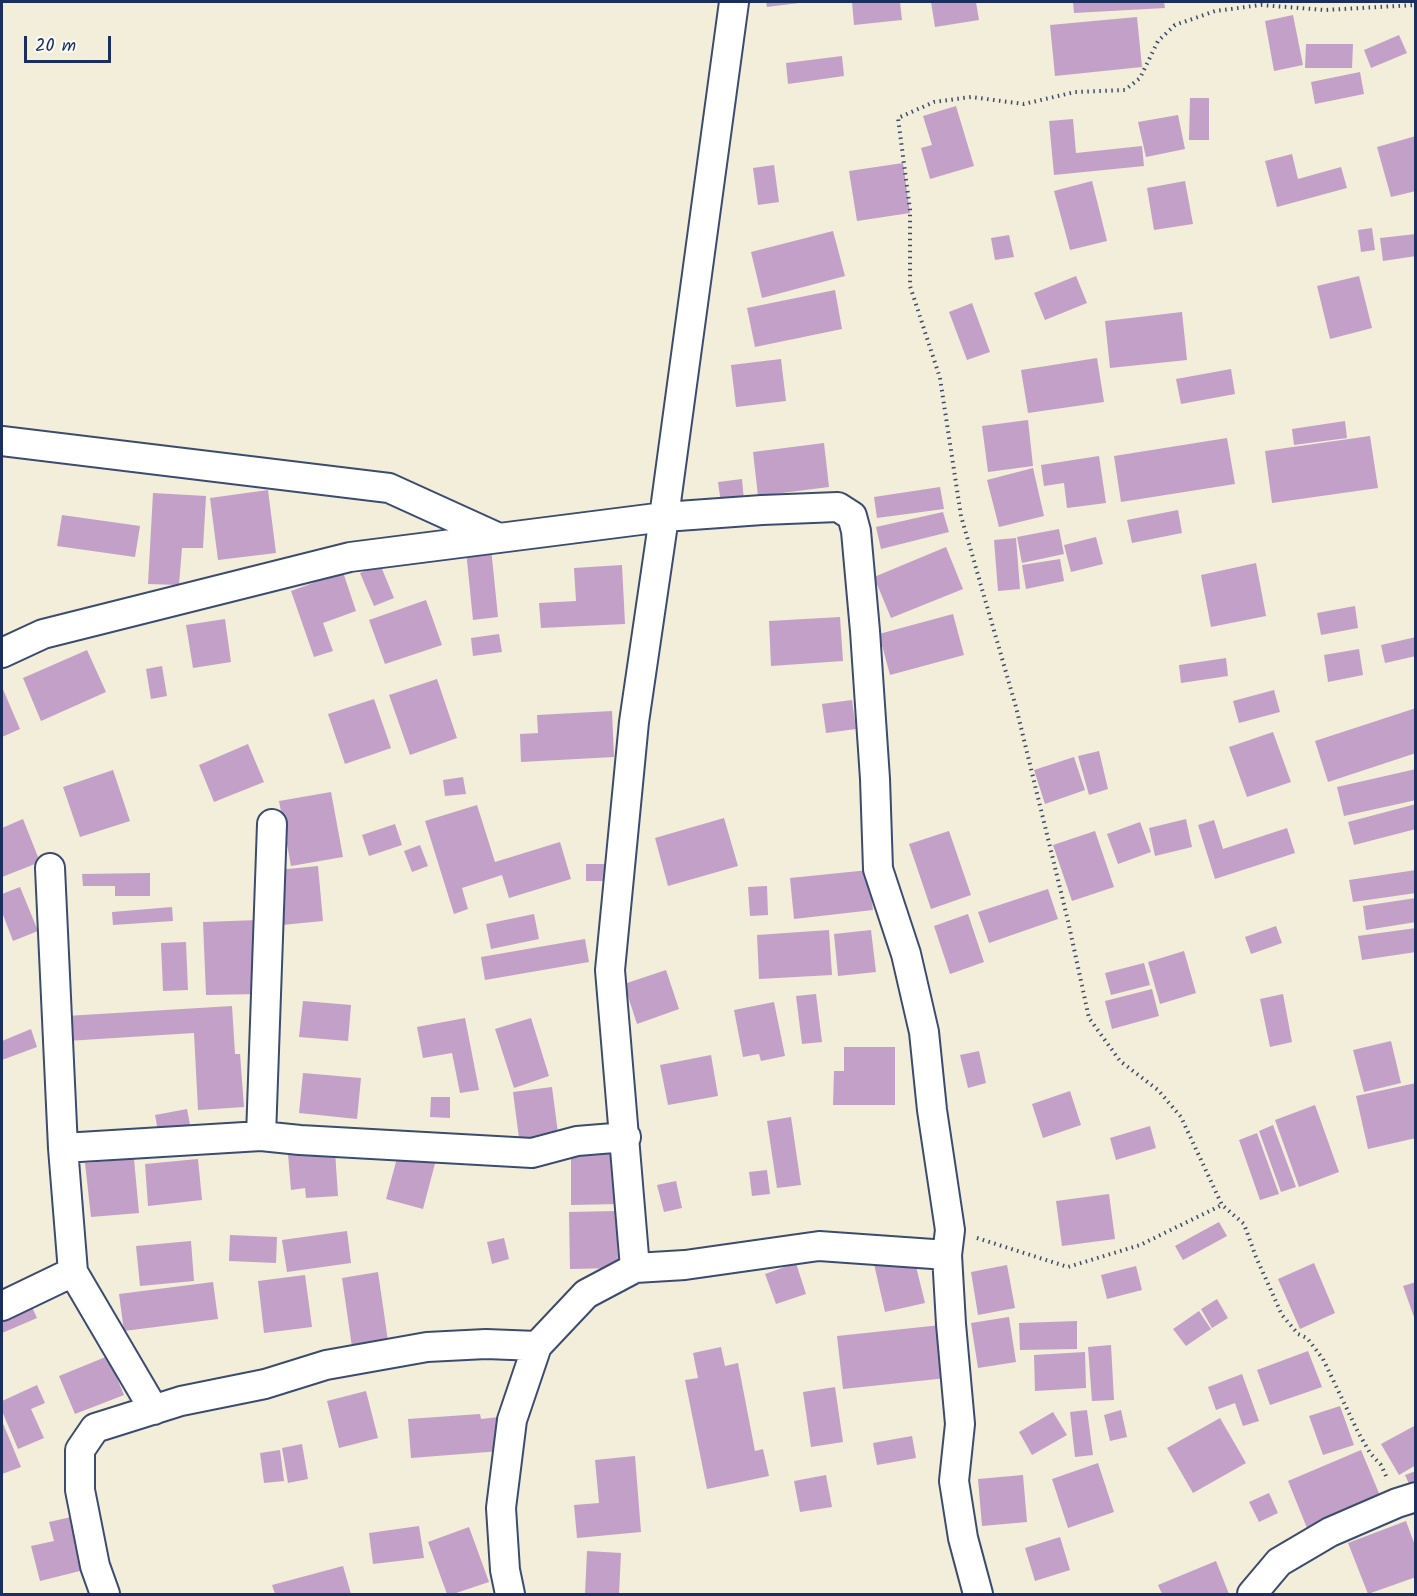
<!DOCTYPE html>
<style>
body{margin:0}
#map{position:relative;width:1417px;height:1596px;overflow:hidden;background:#f2eed9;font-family:Kalam,sans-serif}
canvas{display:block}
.frame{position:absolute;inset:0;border:3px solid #1b2f5e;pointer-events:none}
.scale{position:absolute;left:24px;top:36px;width:87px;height:27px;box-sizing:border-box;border:3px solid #1b2f5e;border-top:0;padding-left:8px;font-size:18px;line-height:21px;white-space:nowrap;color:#1b2f5e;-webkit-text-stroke:4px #fdfcf7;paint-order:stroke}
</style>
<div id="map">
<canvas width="1417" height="1596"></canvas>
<div class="frame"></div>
<div class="scale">20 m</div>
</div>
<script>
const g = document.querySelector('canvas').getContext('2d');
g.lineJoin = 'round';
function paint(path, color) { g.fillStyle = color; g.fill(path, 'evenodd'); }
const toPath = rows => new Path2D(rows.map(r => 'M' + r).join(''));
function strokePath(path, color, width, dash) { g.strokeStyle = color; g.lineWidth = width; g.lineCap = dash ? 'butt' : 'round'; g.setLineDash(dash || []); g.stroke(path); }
const building = toPath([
 [766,2,799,2,799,3,767,7],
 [852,2,900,2,902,20,854,25],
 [931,2,976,2,979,20,935,27],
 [1073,2,1164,2,1165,8,1074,13],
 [1293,15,1303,65,1274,71,1265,21],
 [1137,17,1142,67,1055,76,1050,25],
 [1399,35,1407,53,1371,68,1364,50],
 [1306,44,1353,44,1352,68,1305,68],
 [842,56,844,76,788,84,786,63],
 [1360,72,1364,94,1315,104,1311,82],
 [1190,98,1209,98,1209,140,1189,140],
 [956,106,974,166,930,179,921,148,932,145,923,116],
 [1178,115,1185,149,1146,157,1138,122],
 [1073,119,1076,153,1142,146,1144,166,1054,175,1049,121],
 [1416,136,1416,191,1391,197,1377,147],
 [1292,154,1298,179,1341,167,1347,188,1277,207,1265,161],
 [903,163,910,213,857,221,849,171],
 [774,165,779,202,758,205,753,168],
 [1092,181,1107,241,1070,250,1054,191],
 [1185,181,1193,224,1154,230,1147,188],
 [1372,228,1375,250,1361,252,1358,230],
 [833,231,845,276,762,298,751,252],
 [1416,234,1416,256,1383,261,1380,238],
 [1009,235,1014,257,995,260,991,238],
 [1076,276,1087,303,1045,320,1034,293],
 [1359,276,1372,328,1330,339,1317,286],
 [835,290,842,329,755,347,747,308],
 [972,303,990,352,967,360,949,312],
 [1182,312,1187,360,1110,368,1105,321],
 [1097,358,1104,402,1028,413,1021,370],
 [781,359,786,401,736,407,731,365],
 [1231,369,1235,394,1181,404,1176,379],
 [1028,420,1033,466,988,472,982,426],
 [1345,421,1347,438,1294,445,1292,429],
 [1370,436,1378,488,1272,503,1265,451],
 [1227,438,1235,484,1121,502,1114,456],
 [824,443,829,487,758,496,753,452],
 [1099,456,1106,503,1067,508,1064,483,1044,486,1041,465],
 [1033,468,1044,516,999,527,987,480],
 [742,479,744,501,721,503,718,482],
 [940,487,944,509,877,518,874,497],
 [268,490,276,553,218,560,210,498],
 [153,493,206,496,203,548,182,548,179,585,148,584],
 [1178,510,1182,533,1132,543,1127,520],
 [943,512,949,532,881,549,876,527],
 [62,515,140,526,135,557,57,546],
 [1059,529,1064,554,1022,563,1017,537],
 [1096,537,1103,564,1071,572,1064,545],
 [1016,538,1020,589,998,591,994,540],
 [946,547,963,589,891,618,874,577],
 [491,548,498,617,473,620,466,551],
 [1060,559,1064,581,1026,589,1022,565],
 [1256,563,1266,616,1211,627,1201,575],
 [380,564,394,598,374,606,360,573],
 [622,565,625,624,541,628,539,603,576,601,574,568],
 [343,572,356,611,323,623,333,651,314,657,291,591],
 [426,600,442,645,385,664,369,620],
 [1355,606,1358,628,1321,635,1317,613],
 [953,614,964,655,890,675,879,634],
 [840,617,843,661,771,666,769,621],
 [225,619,231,662,193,668,186,625],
 [499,634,502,652,473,656,471,638],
 [1416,637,1416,656,1385,663,1381,645],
 [1359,649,1363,675,1328,682,1324,655],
 [87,650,106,692,41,721,23,678],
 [1226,658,1228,676,1181,683,1179,665],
 [162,666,167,696,151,699,146,669],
 [437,679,457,738,410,755,389,695],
 [2,687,20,729,2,737],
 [1274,690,1280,712,1239,723,1233,701],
 [374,699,391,748,345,764,328,714],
 [852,700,856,729,826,733,822,704],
 [1416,708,1416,753,1328,782,1315,741],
 [612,711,614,757,521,762,520,734,538,733,537,715],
 [1273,732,1291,782,1247,797,1229,747],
 [248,744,264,782,214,802,199,765],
 [1099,751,1108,789,1089,795,1078,756],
 [1074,757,1085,790,1045,804,1034,770],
 [1416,769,1416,800,1344,816,1337,787],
 [113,770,130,821,80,837,63,787],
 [463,777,466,794,445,796,443,780],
 [331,792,343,857,291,866,279,801],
 [1416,804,1416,829,1354,845,1348,822],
 [477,805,495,862,560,842,571,879,509,898,502,875,462,888,468,909,454,914,425,821],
 [724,818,738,866,668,886,655,838],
 [23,819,40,862,2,877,2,828],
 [1186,819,1192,847,1155,856,1149,828],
 [1214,820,1223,849,1287,828,1295,853,1215,879,1198,825],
 [1140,822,1151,852,1118,864,1107,834],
 [395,824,402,845,369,856,362,835],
 [949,831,971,895,931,909,909,844],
 [1095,831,1114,887,1072,901,1053,845],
 [420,845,428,866,412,872,404,851],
 [586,864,608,864,608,881,586,881],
 [318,866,323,921,282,925,278,870],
 [869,870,873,910,794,919,790,878],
 [1416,870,1416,893,1353,902,1349,880],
 [150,873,150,896,115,896,115,886,83,886,82,874],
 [767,886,768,915,750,916,748,887],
 [20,887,38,931,13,941,2,912,2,894],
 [1048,889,1058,919,989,943,978,912],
 [1416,898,1416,922,1366,930,1363,906],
 [172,907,173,921,113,925,112,912],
 [534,914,539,939,491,949,486,924],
 [968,914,984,962,950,974,934,926],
 [258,920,260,994,206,995,203,922],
 [1276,926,1282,943,1251,954,1245,937],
 [1416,928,1416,952,1362,960,1358,936],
 [829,930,832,975,759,979,757,935],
 [871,930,876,972,838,976,834,934],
 [585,939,589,962,485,980,481,957],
 [186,942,188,990,163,991,161,943],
 [1184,951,1196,993,1160,1004,1148,962],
 [1144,963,1150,985,1111,995,1105,973],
 [666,970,679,1009,637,1024,624,984],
 [1152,989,1159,1016,1112,1029,1105,1001],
 [816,994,822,1042,802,1044,796,996],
 [1283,994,1292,1042,1270,1047,1260,999],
 [303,1001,351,1005,348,1041,299,1037],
 [774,1002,785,1056,761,1061,759,1054,743,1057,734,1010],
 [232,1006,235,1054,240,1054,244,1107,198,1110,194,1033,67,1041,66,1016],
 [465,1018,479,1090,460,1093,452,1053,423,1058,417,1027],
 [531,1018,549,1076,514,1088,495,1029],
 [31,1029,37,1047,2,1060,2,1041],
 [1391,1041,1401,1083,1364,1092,1353,1050],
 [844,1047,895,1047,895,1105,833,1105,834,1071,844,1071],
 [979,1051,986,1083,968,1088,960,1055],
 [711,1055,718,1096,668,1105,660,1065],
 [303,1073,361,1078,357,1119,299,1113],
 [1416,1083,1416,1138,1368,1149,1356,1096],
 [552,1087,559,1141,520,1146,513,1092],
 [1070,1091,1081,1125,1043,1138,1032,1104],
 [431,1097,450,1097,450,1118,430,1117],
 [1315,1105,1339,1172,1299,1187,1275,1120],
 [187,1109,190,1125,158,1131,155,1115],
 [791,1117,801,1185,777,1188,767,1121],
 [1273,1125,1296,1187,1281,1192,1259,1131],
 [1150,1126,1156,1148,1116,1160,1110,1138],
 [1257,1133,1279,1194,1260,1200,1239,1140],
 [619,1146,620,1204,571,1205,571,1147],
 [400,1147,437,1156,423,1209,386,1199],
 [335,1151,338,1196,306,1198,305,1188,291,1190,288,1154],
 [134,1159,139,1213,91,1217,85,1163],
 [198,1159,202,1200,148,1206,145,1164],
 [767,1170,770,1194,752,1196,749,1172],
 [676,1181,682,1208,664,1212,657,1185],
 [1109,1194,1115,1239,1062,1246,1056,1201],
 [617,1211,618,1268,570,1269,569,1212],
 [1219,1222,1227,1236,1183,1260,1175,1246],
 [347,1231,351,1263,287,1272,282,1240],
 [230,1235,277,1237,276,1263,229,1261],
 [504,1238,509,1259,492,1264,487,1242],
 [191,1241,194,1281,140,1286,136,1246],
 [913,1254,925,1303,885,1312,874,1264],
 [796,1263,806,1294,776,1304,765,1274],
 [1314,1263,1335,1313,1300,1329,1278,1279],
 [1007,1265,1015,1308,978,1315,971,1272],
 [1136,1266,1142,1290,1107,1299,1101,1275],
 [378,1272,389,1348,353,1354,342,1278],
 [305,1275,312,1327,264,1333,258,1281],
 [213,1282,218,1319,124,1331,119,1294],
 [1416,1282,1416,1320,1415,1320,1403,1286],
 [28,1298,37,1318,2,1333,2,1309],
 [1217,1299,1228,1318,1212,1328,1201,1309],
 [1199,1311,1211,1329,1186,1346,1173,1329],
 [1009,1317,1016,1362,978,1368,971,1323],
 [1077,1321,1077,1349,1020,1350,1019,1323],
 [941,1325,947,1378,843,1389,837,1336],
 [1111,1345,1114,1400,1092,1401,1088,1347],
 [721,1347,725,1366,738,1363,755,1451,763,1449,769,1476,707,1489,685,1380,698,1378,693,1353],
 [1308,1351,1322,1387,1270,1405,1257,1370],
 [1085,1352,1086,1388,1035,1391,1034,1355],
 [108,1356,124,1395,75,1414,59,1376],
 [1242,1374,1259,1421,1243,1426,1235,1403,1216,1410,1208,1387],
 [37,1385,45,1403,31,1409,44,1438,18,1449,2,1411,2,1401],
 [835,1387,843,1442,811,1447,803,1392],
 [366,1391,378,1438,339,1448,327,1401],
 [1340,1406,1354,1445,1323,1455,1309,1416],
 [1087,1410,1093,1455,1075,1457,1070,1412],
 [1121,1410,1127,1437,1110,1441,1104,1415],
 [1053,1412,1067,1435,1032,1455,1019,1432],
 [480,1414,481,1419,499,1417,501,1451,411,1458,408,1419],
 [1220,1418,1246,1463,1193,1493,1167,1448],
 [2,1421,21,1467,2,1474],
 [1416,1425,1416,1465,1399,1475,1381,1444],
 [912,1436,916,1458,877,1465,873,1443],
 [302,1444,308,1479,288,1483,282,1448],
 [280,1450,284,1481,264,1483,260,1453],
 [1361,1450,1381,1498,1307,1528,1288,1481],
 [635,1456,641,1532,577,1538,574,1505,599,1503,595,1460],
 [1098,1463,1114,1512,1068,1528,1052,1479],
 [1416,1471,1416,1483,1410,1486,1405,1475],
 [826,1475,832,1507,800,1512,794,1481],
 [1023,1475,1027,1522,982,1526,978,1479],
 [1269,1493,1278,1513,1259,1522,1249,1502],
 [71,1517,84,1570,40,1581,31,1546,54,1541,49,1522],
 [1406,1521,1416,1548,1416,1577,1368,1594,1348,1543],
 [419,1526,424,1558,373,1564,369,1533],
 [469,1527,489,1582,453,1594,447,1594,428,1542],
 [1060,1537,1070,1570,1035,1581,1025,1548],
 [587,1551,621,1553,619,1594,585,1594],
 [1216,1561,1229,1594,1162,1594,1158,1585],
 [343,1566,351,1594,275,1594,272,1585]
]);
const path = toPath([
 [977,1238,1068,1267,1140,1245,1222,1205],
 [1386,1476,1381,1465,1370,1453,1358,1432,1323,1359,1307,1338,1298,1334,1282,1315,1256,1257,1244,1224,1222,1205,1181,1117,1158,1090,1120,1061,1089,1018,1068,921,1016,707,961,516,940,378,910,286,910,210,898,118,934,102,971,97,1024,104,1075,92,1125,90,1140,78,1158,41,1175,25,1215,11,1261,5,1325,10,1416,5]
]);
const minor = toPath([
 [2,441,389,488,499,538],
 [2,653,43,634,350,557,664,517,762,510,838,507,852,516,856,531,865,631,875,779,878,869,906,954,924,1032,932,1110,950,1230,947,1255,951,1324,960,1424,954,1481,963,1538,978,1594],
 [50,868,63,1148,73,1272,154,1410],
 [261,1136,272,824],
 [63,1148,261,1136,300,1140,532,1153,577,1141,626,1137],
 [635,1268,685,1265,819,1246,947,1255],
 [2,1306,73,1272],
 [105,1594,95,1566,80,1490,80,1450,95,1428,181,1401,265,1384,326,1365,427,1347,486,1344,537,1346],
 [510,1594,505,1570,501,1508,512,1420,537,1346,586,1294,635,1268,610,970,634,722,664,517,734,2],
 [1252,1594,1279,1562,1330,1532,1397,1503,1416,1497]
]);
paint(building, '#c3a0c8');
strokePath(minor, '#3b4c70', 32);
strokePath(path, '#3b4c70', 4, [1.5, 4.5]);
strokePath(minor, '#fff', 28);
</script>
